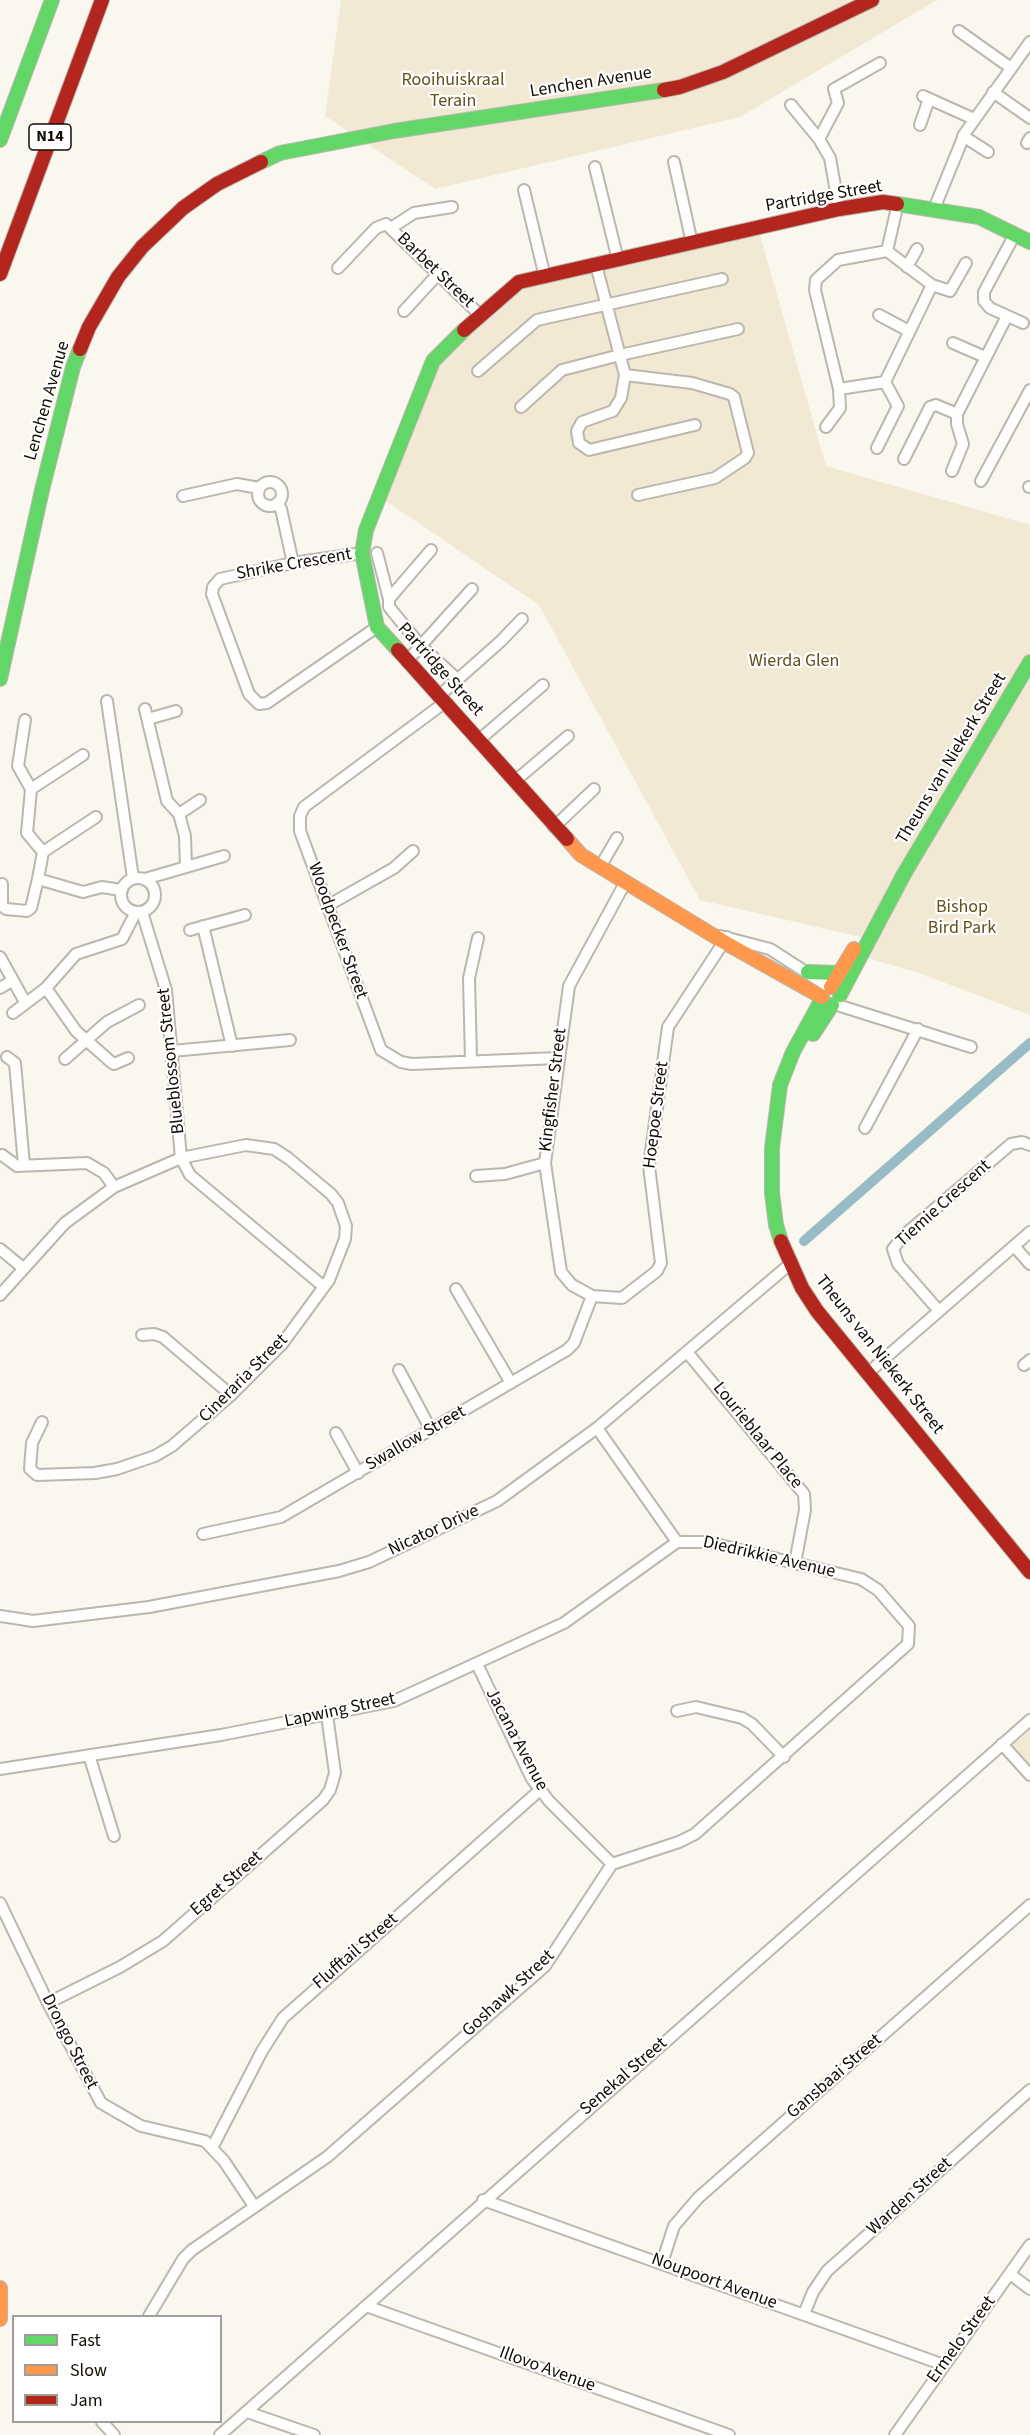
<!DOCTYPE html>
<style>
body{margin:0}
#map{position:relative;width:1030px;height:2435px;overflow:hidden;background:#faf7ef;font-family:"Source Sans 3",sans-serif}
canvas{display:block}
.legend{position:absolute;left:12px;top:2315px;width:210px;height:108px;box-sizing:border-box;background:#fff;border:2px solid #a09e9a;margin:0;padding:8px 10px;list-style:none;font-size:18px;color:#120d03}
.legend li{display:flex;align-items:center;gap:12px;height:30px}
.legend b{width:30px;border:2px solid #a09e9a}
</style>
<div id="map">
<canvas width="1030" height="2435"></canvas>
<ul class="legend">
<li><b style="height:8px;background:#63d668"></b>Fast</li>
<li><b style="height:8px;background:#ff974d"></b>Slow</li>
<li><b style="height:8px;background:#b3261e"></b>Jam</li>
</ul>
</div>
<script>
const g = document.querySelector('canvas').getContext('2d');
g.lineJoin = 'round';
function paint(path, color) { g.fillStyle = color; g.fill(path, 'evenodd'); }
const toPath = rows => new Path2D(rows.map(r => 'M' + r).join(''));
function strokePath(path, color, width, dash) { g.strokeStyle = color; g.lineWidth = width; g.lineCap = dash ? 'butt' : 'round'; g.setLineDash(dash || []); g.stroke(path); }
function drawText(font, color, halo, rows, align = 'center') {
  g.font = font + ' "Source Sans 3",sans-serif'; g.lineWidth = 4.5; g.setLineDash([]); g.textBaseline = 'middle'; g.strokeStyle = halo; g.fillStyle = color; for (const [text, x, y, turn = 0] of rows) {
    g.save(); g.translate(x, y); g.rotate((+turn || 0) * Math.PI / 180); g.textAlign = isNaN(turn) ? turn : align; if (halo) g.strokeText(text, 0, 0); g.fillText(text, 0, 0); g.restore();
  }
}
const green = toPath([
 [341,0,937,0,740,117,435,189,325,116],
 [759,232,826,466,1030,525,1030,651,861,937,700,900,539,605,383,499,435,364,518,287],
 [1030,679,1030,1015,919,973,864,957,888,910],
 [1030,1730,1030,1770,1009,1748]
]);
const canal = toPath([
 [804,1241,1030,1043]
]);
const street = toPath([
 [959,31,1011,68],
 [993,92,1030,118],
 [923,96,974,119],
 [791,105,819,139,830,158,839,209],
 [920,125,929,99],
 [963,136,988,152],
 [819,139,838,103,834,89,880,63],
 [1027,143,1030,138],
 [674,162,692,243],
 [595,167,618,260],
 [524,190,545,277],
 [934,209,965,133,1030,42],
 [391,228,414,213,452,207],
 [1015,234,984,292,984,301,990,308,1023,323],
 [887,251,932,285,885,382,839,389,815,290,816,280,838,260,887,251],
 [887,251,898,203],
 [596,265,625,375,621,398,613,411,582,422,577,431,579,443,589,450,695,425],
 [907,267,917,249],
 [338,268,376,228,386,224,479,314],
 [932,285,950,291,966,263],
 [404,311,438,274],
 [879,315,909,331],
 [953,343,985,357],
 [478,371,537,320,722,279],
 [625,375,692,383,730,394,734,397,748,453,745,458,715,478,638,495],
 [521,407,562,370,620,355,738,329],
 [826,427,840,408,839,389],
 [877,448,898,406,885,382],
 [904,459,930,407,936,405,957,414],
 [952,471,963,444,957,424,957,414,1007,316],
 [981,481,1030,390],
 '258 494a12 12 0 1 1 24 0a12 12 0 1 1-24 0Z',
 [1029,487,1030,487],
 [183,496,237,484,259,488],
 [277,503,281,509,293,563],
 [431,550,389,599,389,607,421,646,457,679],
 [362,553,293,563,220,579,213,587,212,594,249,694,259,704,267,703,377,627],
 [377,553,389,599],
 [407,661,472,589],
 [439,696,501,641,522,619],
 [107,701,133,878],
 [444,703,304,807,300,816,300,831,381,1050,401,1062,412,1064,558,1058],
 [145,709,167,801,179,814,185,836,186,867],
 [148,719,176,711],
 [25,720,18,766,31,789,27,833,43,852,38,879,83,892,102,887,121,890],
 [479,740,543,685],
 [515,781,568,736],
 [31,789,83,755],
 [179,814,200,800],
 [554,827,594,789],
 [43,852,96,817],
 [600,867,617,838],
 '121 895a17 17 0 1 1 34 0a17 17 0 1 1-34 0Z',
 [145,879,224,856],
 [625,883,569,986,545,1163,561,1272,572,1285,592,1296,622,1298,657,1271,661,1263,649,1166,668,1027,727,937],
 [2,884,2,906,6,909,27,911,31,908,38,879],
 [327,906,394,868,413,851],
 [142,912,166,990,181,1158,190,1175,324,1287],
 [203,926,232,1046],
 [190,930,245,915],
 [720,936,770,949,829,987],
 [0,957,25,1002],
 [0,988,12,981],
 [46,988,76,1031,111,1062,114,1064,128,1058],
 [834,1004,971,1047],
 [13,1013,46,988,76,954,122,939,136,912],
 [172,1051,290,1040],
 [7,1057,15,1063,24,1165],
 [65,1059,107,1022,139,1005],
 [471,1060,469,978,478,938],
 [865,1128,918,1029],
 [2,1155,17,1166,87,1163,104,1173,114,1187],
 [476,1176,505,1174,545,1163],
 [1014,1246,1030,1264],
 [0,1249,23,1268],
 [456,1289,511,1383],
 [0,1295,65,1223,114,1187,181,1158,246,1145,274,1149,288,1158,331,1194,338,1203,346,1226,345,1239,329,1280,282,1344,231,1395,172,1446,155,1456,117,1469,95,1473,37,1475,30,1469,32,1443,42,1422],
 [939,1311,898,1264,893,1249,903,1236,1011,1144,1022,1142,1030,1145],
 [142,1335,154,1334,163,1337,231,1395],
 [687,1352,804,1494,805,1510,795,1563],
 [1024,1365,1030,1360],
 [399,1370,431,1430],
 [869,1372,1030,1232],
 [336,1433,358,1473],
 [203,1534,281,1517,567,1350,574,1343,592,1296],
 [0,1616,33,1621,149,1607,339,1571,369,1562,497,1501,597,1428,790,1264],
 [477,1664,532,1779,549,1801,612,1864],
 [677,1711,696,1707,742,1718,752,1724,784,1757],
 [1002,1744,1030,1775],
 [89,1755,114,1836],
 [0,1769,221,1735,394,1701,564,1623,677,1542],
 [0,1903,48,2003,101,2103,141,2126,205,2141,224,2161,254,2206],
 [48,2003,120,1967,163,1941,323,1800,330,1790,335,1773,327,1715],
 [213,2146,262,2051,283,2018,540,1790],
 [483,2200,944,2365],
 [662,2263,674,2226,698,2198,1030,1905],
 [1010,2274,1030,2289],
 [366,2306,729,2435],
 [804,2314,813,2292,827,2271,1030,2090],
 [149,2316,183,2259,192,2250,327,2157,545,1966,612,1864,679,1842,695,1834,908,1644,909,1626,878,1590,861,1579,707,1542,677,1542,597,1428],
 [247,2412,314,2435],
 [102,2422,114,2435],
 [220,2435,1030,1720],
 [895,2435,1030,2245]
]);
const fast = toPath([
 [0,140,52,0],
 [261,162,280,153,394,131,664,90],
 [897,204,979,217,1030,242],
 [398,650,377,627,362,553,366,530,433,361,464,330],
 [0,679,42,490,73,367,80,349],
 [808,972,838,973],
 [840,995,904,874,1030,662],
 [813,1034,832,1005],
 [781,1241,776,1225,772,1193,772,1148,780,1085,793,1052,822,999]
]);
const slow = toPath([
 [567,839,581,855,724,942,822,997],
 [831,987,854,949],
 [0,2288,0,2319]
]);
const jam = toPath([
 [664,90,680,87,723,72,872,0],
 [0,274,102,0],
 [464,330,519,282,839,209,883,202,897,204],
 [80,349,89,327,118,277,142,247,183,208,217,184,261,162],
 [398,650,567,839],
 [781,1241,802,1288,817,1311,1030,1572]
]);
const shields = [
 [50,137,42]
];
const shieldNames = [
 ["N14",50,137]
];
const parkNames = [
 ["Rooihuiskraal",453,81],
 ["Terain",453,102],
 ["Wierda Glen",794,662],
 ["Bishop",962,908],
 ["Bird Park",962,929]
];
const streetNames = [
 ["Lenchen Avenue",591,83,-9],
 ["Partridge Street",824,197,-10],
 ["Barbet Street",435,271,44],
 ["Lenchen Avenue",48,401,-74],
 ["Shrike Crescent",294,565,-10],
 ["Partridge Street",440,670,48],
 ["Theuns van Niekerk Street",952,759,-59],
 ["Woodpecker Street",337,931,70],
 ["Blueblossom Street",172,1061,-96],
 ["Kingfisher Street",554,1090,-83],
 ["Hoepoe Street",657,1115,-83],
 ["Tiemie Crescent",944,1204,-42],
 ["Theuns van Niekerk Street",879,1355,52],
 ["Cineraria Street",244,1379,-45],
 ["Lourieblaar Place",757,1436,51],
 ["Swallow Street",416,1439,-30],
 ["Nicator Drive",434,1531,-25],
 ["Diedrikkie Avenue",769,1558,13],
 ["Lapwing Street",340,1711,-12],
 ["Jacana Avenue",516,1740,62],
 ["Egret Street",227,1884,-41],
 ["Flufftail Street",356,1952,-41],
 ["Goshawk Street",509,1994,-43],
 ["Drongo Street",69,2042,63],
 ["Senekal Street",624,2077,-41],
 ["Gansbaai Street",835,2077,-41],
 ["Warden Street",910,2197,-42],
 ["Noupoort Avenue",714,2282,20],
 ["Ermelo Street",962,2340,-54],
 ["Illovo Avenue",547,2370,20]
];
paint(green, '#f2e9d5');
strokePath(canal, '#97bcc6', 10);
strokePath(street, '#bbb7ae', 14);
strokePath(fast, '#bbb7ae', 16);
strokePath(slow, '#bbb7ae', 16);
strokePath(jam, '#bbb7ae', 16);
strokePath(street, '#fefefd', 10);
strokePath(fast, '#63d668', 14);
strokePath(slow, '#ff974d', 14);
strokePath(jam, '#b3261e', 14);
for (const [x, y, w] of shields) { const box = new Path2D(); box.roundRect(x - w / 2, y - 13, w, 26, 4.5); g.fillStyle = '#fff'; g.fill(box); strokePath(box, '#120d03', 1.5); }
drawText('bold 16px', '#120d03', null, shieldNames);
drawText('18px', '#65501c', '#fff', parkNames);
drawText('18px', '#120d03', '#fff', streetNames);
</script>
